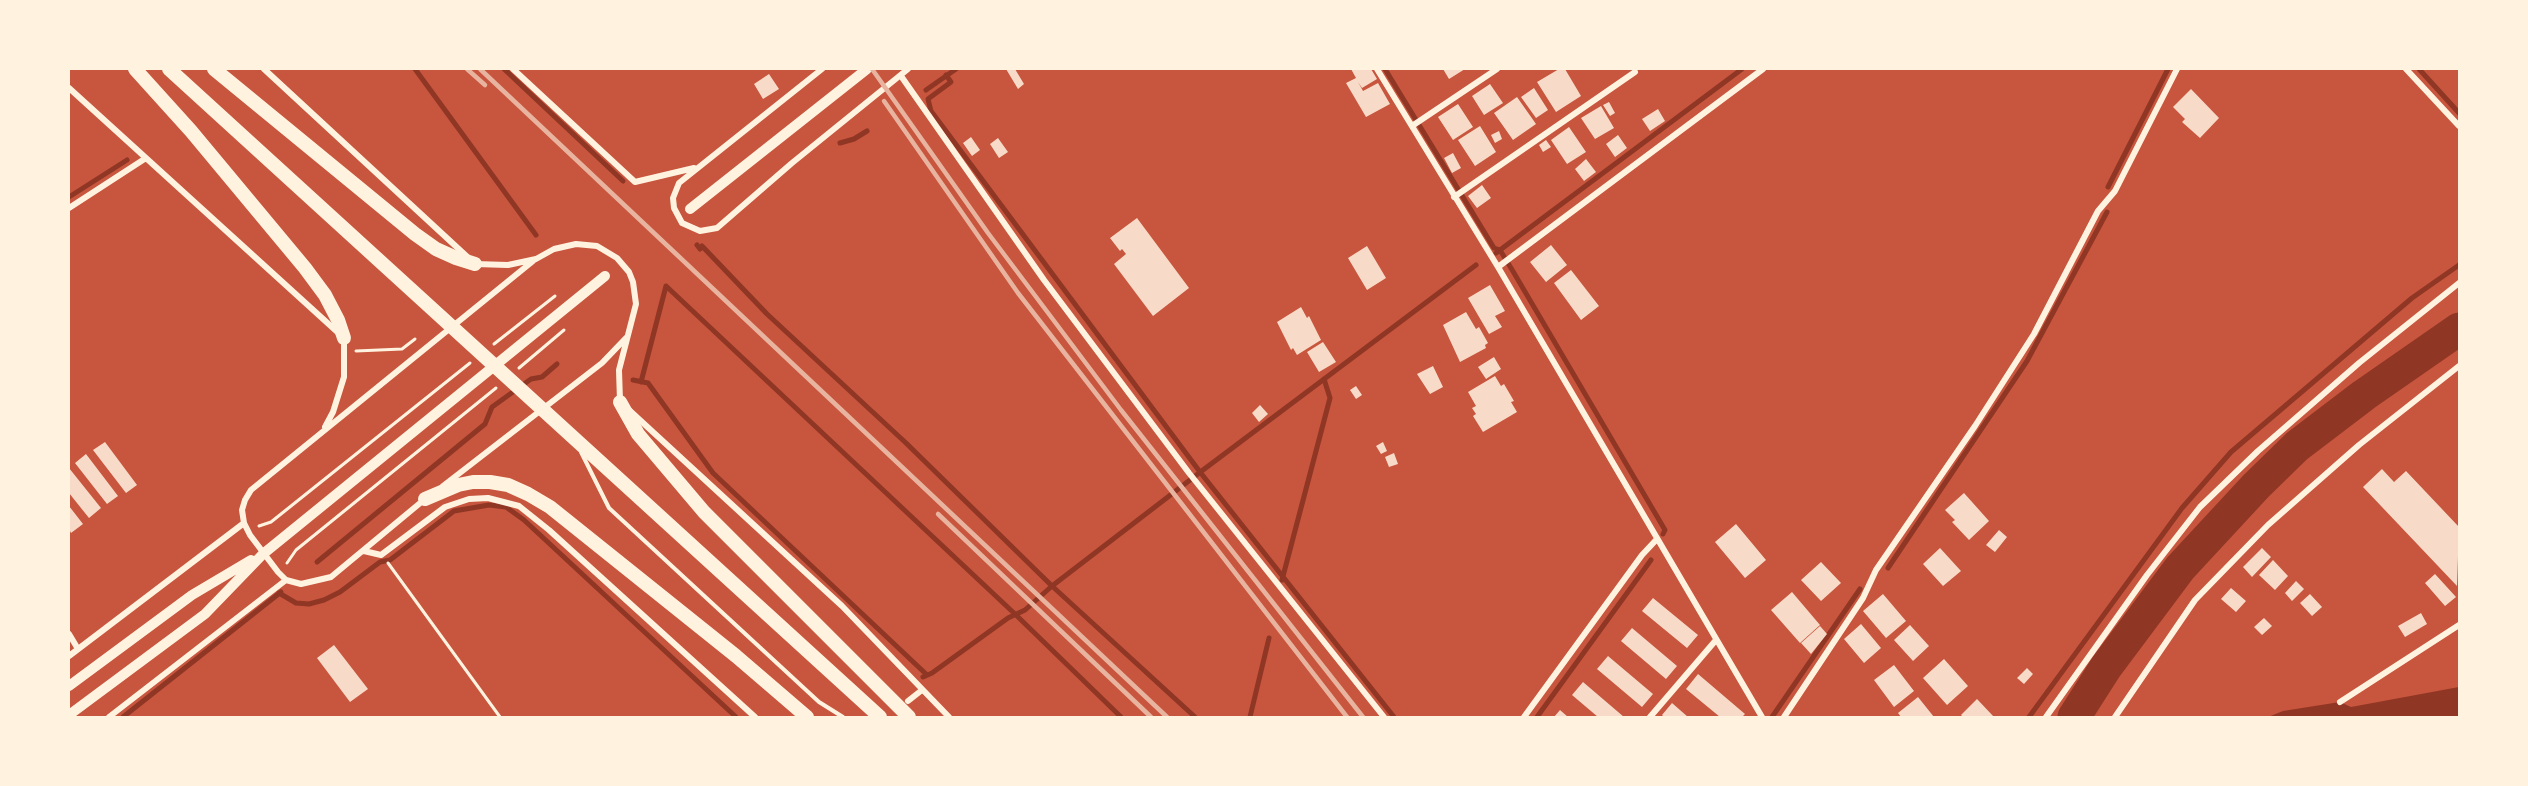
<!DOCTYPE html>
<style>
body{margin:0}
#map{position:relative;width:2528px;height:786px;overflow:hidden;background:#c8553d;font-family:"Archivo Narrow",sans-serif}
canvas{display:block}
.frame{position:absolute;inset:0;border:70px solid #fff3e0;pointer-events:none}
</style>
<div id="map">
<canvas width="2528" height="786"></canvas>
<div class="frame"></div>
</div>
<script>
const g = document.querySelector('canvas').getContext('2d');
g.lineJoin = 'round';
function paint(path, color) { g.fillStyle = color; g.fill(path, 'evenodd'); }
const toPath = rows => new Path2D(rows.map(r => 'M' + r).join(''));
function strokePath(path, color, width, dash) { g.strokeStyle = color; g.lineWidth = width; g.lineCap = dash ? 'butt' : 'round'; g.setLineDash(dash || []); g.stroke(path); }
const water = toPath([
 [2459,687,2459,717,2268,717,2283,711,2340,702,2351,707]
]);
const stream = toPath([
 [415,69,536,235],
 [504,69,623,181],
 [1385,69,1494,248,1500,250,1514,273,1665,530,1663,534],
 [2419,69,2459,113],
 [946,75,951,82,928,99,931,111,1200,472,1394,717],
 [926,90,956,69],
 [840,143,854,139,867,131],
 [2108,187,2168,69],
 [69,197,127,160],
 [697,245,700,249,702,246,767,314,906,443,1052,586,1195,717],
 [1496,253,1742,69],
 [633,380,648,383,713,473,926,674],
 [641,382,666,286,1016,615,1121,717],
 [317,562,485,424,492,407,531,379,542,377,557,364],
 [1888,568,2027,361,2107,212],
 [1282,580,1330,398,1324,379],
 [279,593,296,603,309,604,324,600,340,592,380,562,390,560,454,511,489,505,506,507,524,520,736,717],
 [923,677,932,673,1008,618,1025,610,1052,586,1203,470,1476,265],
 [123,717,281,592],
 [1250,717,1269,638],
 [1537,717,1651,560],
 [1772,717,1860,589],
 [2029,717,2182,508,2231,452,2412,298,2459,265]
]);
const river = toPath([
 [2074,717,2106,667,2180,568,2256,486,2297,446,2364,395,2459,329]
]);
const building = toPath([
 [1006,69,1015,69,1024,84,1018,89],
 [1351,69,1371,69,1377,79,1362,88,1358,82,1363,91,1378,83,1390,104,1366,117,1346,83,1356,78],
 [1443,69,1465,69,1449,79],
 [1559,69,1565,69,1581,96,1556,112,1537,82],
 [769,74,779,89,763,99,754,84],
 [1490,84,1503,103,1484,115,1472,96],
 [1534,88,1548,110,1536,118,1521,97],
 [2191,89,2219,118,2200,138,2182,122,2185,119,2173,107],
 [1517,97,1536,124,1513,140,1494,113],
 [1609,102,1615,113,1610,116,1603,105],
 [1458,104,1473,127,1453,140,1438,117],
 [1601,106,1614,128,1595,139,1581,118],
 [1658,109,1665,121,1650,131,1642,119],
 [1480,126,1496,152,1475,166,1458,140],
 [1569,127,1586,152,1567,164,1551,140],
 [1499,131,1502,139,1495,143,1491,135],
 [1618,135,1627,148,1615,157,1606,144],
 [971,137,980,150,972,156,963,143],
 [998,138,1008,152,999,158,990,144],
 [1546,140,1551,147,1543,152,1539,145],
 [1453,153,1461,168,1452,173,1444,158],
 [1586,159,1596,172,1584,181,1575,169],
 [1482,185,1491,198,1477,208,1468,196],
 [1137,218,1189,288,1153,316,1114,264,1126,254,1122,249,1120,251,1110,238],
 [1551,245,1567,265,1546,282,1530,262],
 [1367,246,1386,278,1367,290,1348,258],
 [1571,270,1599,306,1581,320,1554,283],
 [1490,285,1505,311,1495,316,1502,327,1489,334,1468,298],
 [1301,307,1307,318,1309,316,1321,340,1297,355,1293,348,1291,350,1277,322],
 [1466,312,1476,329,1479,327,1488,343,1485,345,1486,348,1460,362,1443,325],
 [1323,342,1336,362,1319,372,1307,352],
 [1494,357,1501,369,1486,379,1478,367],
 [1433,366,1443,387,1430,394,1417,374],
 [1495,376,1501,386,1504,384,1514,401,1511,402,1517,412,1483,432,1473,416,1476,414,1472,408,1476,406,1468,392],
 [1356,386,1362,395,1356,399,1350,390],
 [1260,405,1268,414,1259,422,1252,413],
 [105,442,137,485,126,493,93,450],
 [1383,442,1387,451,1381,454,1376,446],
 [1394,453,1398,464,1389,467,1385,457],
 [86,454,118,496,107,504,75,463],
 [69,468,101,508,89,518,69,493],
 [2382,469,2394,482,2406,471,2459,527,2457,586,2363,487],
 [1964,493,1989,521,1969,540,1952,522,1955,520,1945,510],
 [69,506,83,524,71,533,69,529],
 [1736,524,1766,560,1745,578,1715,542],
 [1999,530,2007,537,1995,552,1986,545],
 [1940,548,1961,571,1943,586,1923,564],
 [2262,548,2271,557,2252,577,2243,567],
 [2273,560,2288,576,2275,590,2259,575],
 [1821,562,1841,583,1821,601,1801,580],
 [2435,574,2456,597,2445,606,2425,583],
 [2296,581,2304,589,2292,601,2285,593],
 [2231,588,2246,601,2236,612,2221,599],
 [1792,592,1820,625,1800,643,1771,610],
 [1883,594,1906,621,1886,638,1863,611],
 [2310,594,2322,607,2312,616,2300,603],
 [1653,598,1698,635,1687,648,1642,611],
 [2421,613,2427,624,2405,637,2398,626],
 [2264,618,2272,626,2262,635,2254,627],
 [1861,624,1881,648,1864,663,1844,639],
 [1910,625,1929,646,1913,661,1894,640],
 [1820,626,1827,634,1811,654,1801,643],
 [1632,628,1677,666,1666,679,1621,641],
 [334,645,368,689,350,702,317,658],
 [1608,656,1653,694,1642,707,1597,669],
 [1944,659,1968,686,1947,705,1923,678],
 [1894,665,1914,691,1894,707,1874,680],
 [2027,668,2033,674,2024,684,2017,678],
 [1698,674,1745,714,1742,717,1720,717,1686,689],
 [1583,682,1624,717,1598,717,1572,695],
 [1918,697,1934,717,1901,717,1898,713],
 [1977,699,1994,717,1963,717,1961,715],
 [1672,703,1688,717,1664,717,1662,715],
 [1560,710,1568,717,1554,717]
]);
const path = toPath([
 [494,344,555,296],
 [356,351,402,349,415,339],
 [519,368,564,330],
 [259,526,271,522,470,363],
 [287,563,296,550,496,388],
 [388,563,500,717]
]);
const service = toPath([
 [581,452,609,508,819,702,843,717]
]);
const minor = toPath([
 [264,69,475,264,508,265,536,259,554,249,576,244,597,246,617,258,629,272,633,282,636,304,619,370,620,401],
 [513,69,635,182,694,168],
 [822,69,679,183,673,198,674,208,682,223,700,231,717,228,792,163,908,69],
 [1377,69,1498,267,1762,717],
 [2406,69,2459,126],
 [901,76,1044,280,1189,473,1384,717],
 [69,88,344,338,344,377,333,412,325,427],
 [1412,126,1497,69],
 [1454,197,1635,72],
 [69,208,146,158],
 [1498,267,1763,69],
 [629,410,842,606,949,717],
 [443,486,602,363,626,338],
 [425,499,331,577,301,584,286,580,278,572,250,535,244,523,242,510,245,500,251,490,533,261],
 [364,551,381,555,445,507,469,499,488,498,519,506,549,530,755,717],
 [69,634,78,649],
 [69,656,244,523],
 [908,701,922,690],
 [2340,702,2459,625],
 [109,717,286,580],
 [1524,717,1642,555,1657,539],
 [1650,717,1716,640],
 [1784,717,1863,598,1876,570,1975,426,2034,334,2098,211,2115,191,2177,69],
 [2046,717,2147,575,2200,507,2258,451,2359,363,2459,283],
 [2115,717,2195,600,2268,525,2359,445,2459,366]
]);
const tertiary = toPath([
 [690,209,867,69],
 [69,686,192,595,251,560],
 [69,715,205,614,263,554,605,276]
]);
const trunk = toPath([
 [135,69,191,131,305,268,325,295,338,320,344,338],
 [169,69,880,717],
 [214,69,415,234,436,249,456,258,475,264],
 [620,402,638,434,704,512,909,717],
 [425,499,458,485,473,482,490,482,508,485,528,494,550,507,736,656,807,717]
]);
const rail = toPath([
 [467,69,485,85],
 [480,69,1167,717],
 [872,69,988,233,1121,410,1363,717],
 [884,101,1018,293,1347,717],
 [938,514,1151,717]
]);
paint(water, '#8f3625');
strokePath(stream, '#8f3625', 5);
strokePath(river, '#8f3625', 33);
paint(building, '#f7dbc8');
strokePath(path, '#fff3e0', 3);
strokePath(service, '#fff3e0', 4);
strokePath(minor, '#fff3e0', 6);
strokePath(tertiary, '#fff3e0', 10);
strokePath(trunk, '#fff3e0', 14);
strokePath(rail, '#e9b49f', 4.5);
</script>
